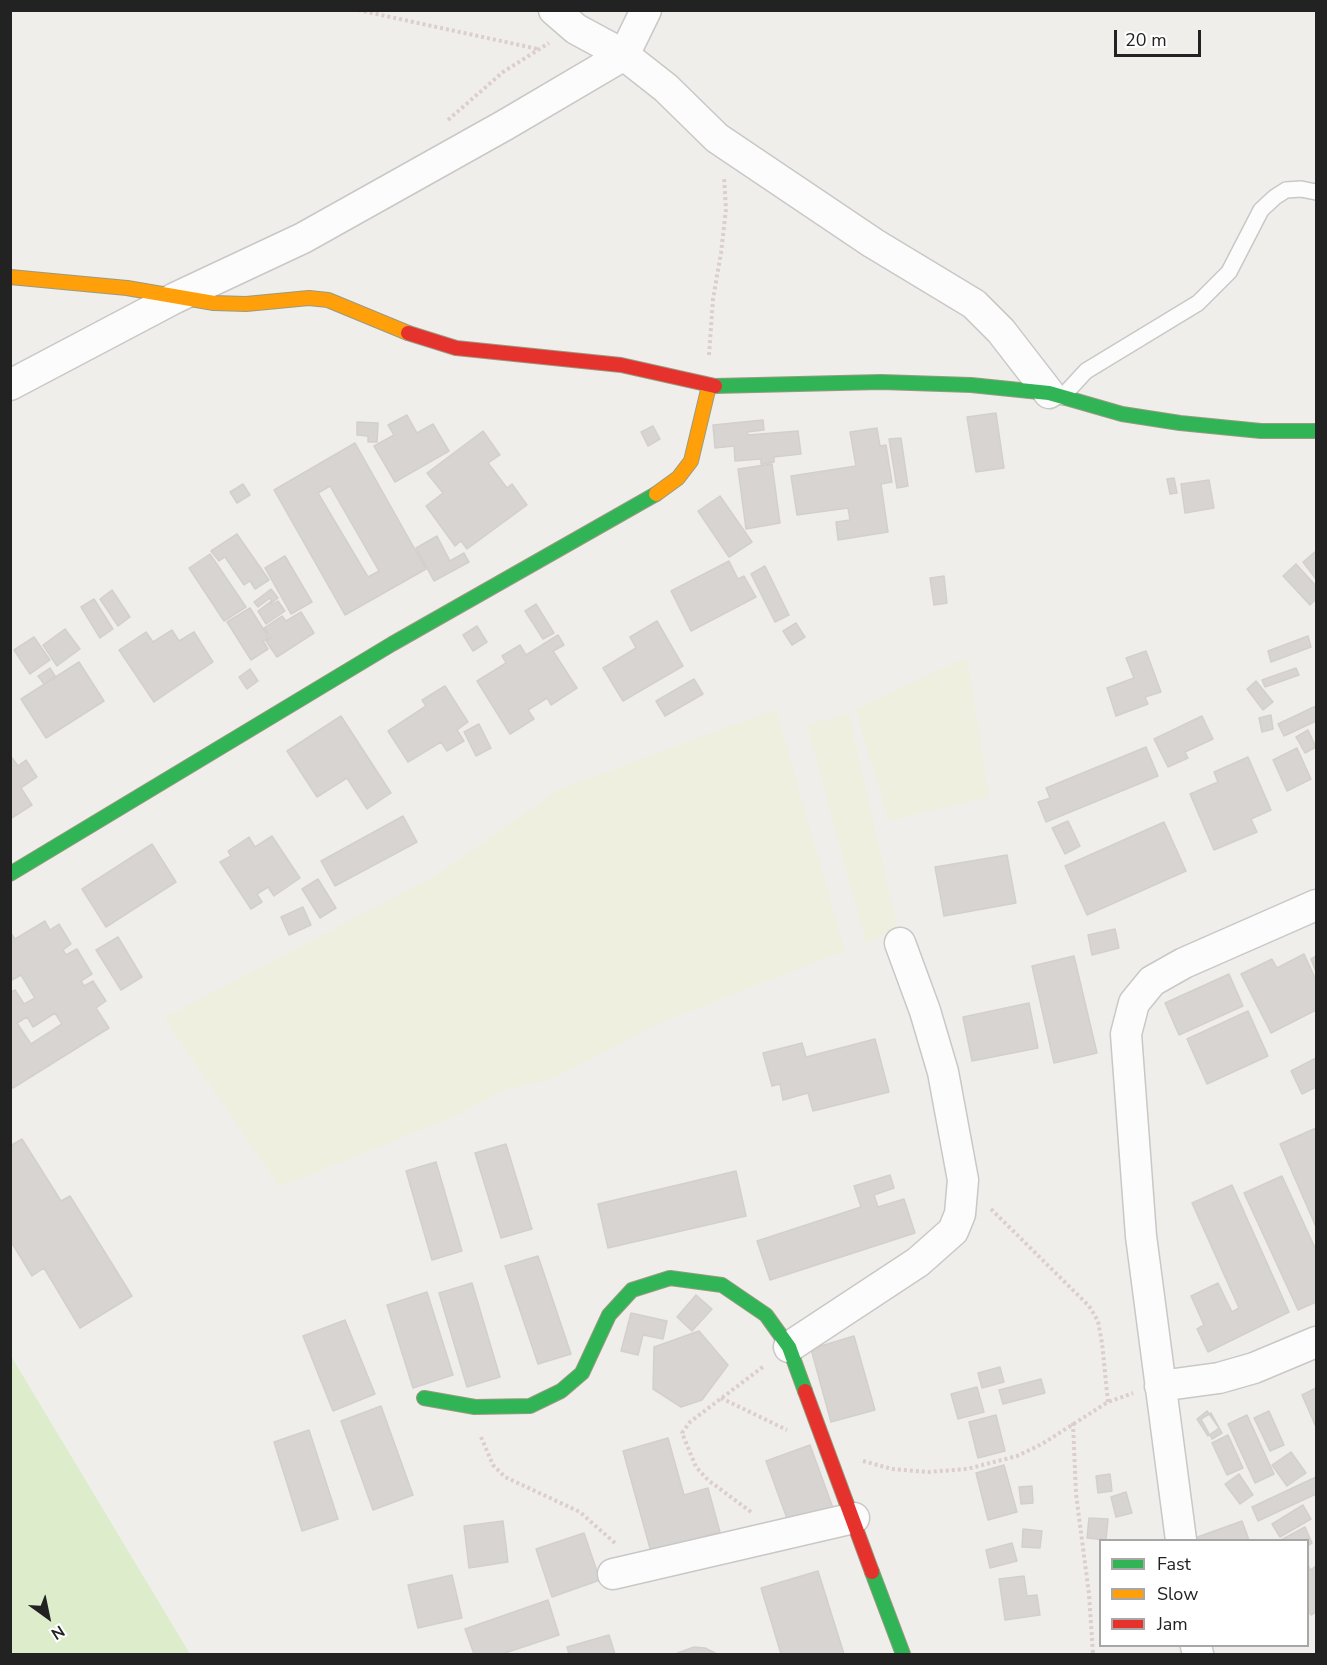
<!DOCTYPE html>
<style>
body{margin:0}
#map{position:relative;width:1327px;height:1665px;overflow:hidden;background:#f0eeeb;font-family:"Nunito Sans",sans-serif}
canvas{display:block}
.frame{position:absolute;inset:0;border:12px solid #222;pointer-events:none}
.legend{position:absolute;left:1099px;top:1539px;width:210px;height:108px;box-sizing:border-box;background:#fff;border:2px solid #a7a7a7;margin:0;padding:8px 10px;list-style:none;font-size:18px;color:#222}
.legend li{display:flex;align-items:center;gap:12px;height:30px}
.legend b{width:30px;border:2px solid #a7a7a7}
.north{position:absolute;left:18px;top:1587px;width:60px;height:60px;-webkit-text-stroke:4px #fff;paint-order:stroke;rotate:147deg;font-size:16px;font-weight:700;line-height:24px;text-align:center;color:#222}
.north::after{content:'';display:block;margin:auto;width:21px;height:27px;background:#222;clip-path:polygon(50% 0,100% 100%,50% 72%,0 100%)}
.scale{position:absolute;left:1114px;top:30px;width:87px;height:27px;box-sizing:border-box;border:3px solid #222;border-top:0;padding-left:8px;font-size:18px;line-height:21px;white-space:nowrap;color:#222;-webkit-text-stroke:4px #fff;paint-order:stroke}
</style>
<div id="map">
<canvas width="1327" height="1665"></canvas>
<div class="frame"></div>
<ul class="legend">
<li><b style="height:8px;background:#30b455"></b>Fast</li>
<li><b style="height:8px;background:#ff9f0a"></b>Slow</li>
<li><b style="height:8px;background:#e5322d"></b>Jam</li>
</ul>
<div class="north">N</div>
<div class="scale">20 m</div>
</div>
<script>
const g = document.querySelector('canvas').getContext('2d');
g.lineJoin = 'round';
function paint(path, color) { g.fillStyle = color; g.fill(path, 'evenodd'); }
const toPath = rows => new Path2D(rows.map(r => 'M' + r).join(''));
function strokePath(path, color, width, dash) { g.strokeStyle = color; g.lineWidth = width; g.lineCap = dash ? 'butt' : 'round'; g.setLineDash(dash || []); g.stroke(path); }
const farmland = toPath([
 [967,657,989,797,889,821,855,709],
 [776,709,845,951,662,1022,552,1079,503,1090,459,1115,280,1187,164,1018,433,877,560,789],
 [849,713,898,931,866,943,807,725]
]);
const grass = toPath([
 [10,1356,11,1356,190,1654,11,1654]
]);
const building = toPath([
 [996,413,1004,468,976,472,967,417,996,413],
 [407,415,417,433,433,424,449,451,395,482,374,446,394,435,388,425,407,415],
 [763,420,764,430,747,432,748,435,798,431,801,454,774,457,774,462,761,464,761,459,735,461,734,446,715,448,713,425,763,420],
 [357,422,378,423,377,442,368,442,368,436,357,435,357,422],
 [653,426,660,439,648,446,641,432,653,426],
 [877,428,880,446,886,445,892,482,881,484,888,532,838,540,836,522,850,520,848,508,797,515,791,476,856,466,850,432,877,428],
 [483,431,500,455,488,463,507,488,512,484,527,505,467,549,461,541,455,546,426,506,443,493,427,473,483,431],
 [901,438,908,486,897,488,889,439,901,438],
 [355,443,426,569,345,615,274,490,355,443],
 [330,486,379,571,368,577,318,493,330,486],
 [772,464,780,523,746,529,738,469,772,464],
 [1174,478,1177,493,1170,494,1167,479,1174,478],
 [1209,480,1214,508,1185,513,1181,484,1209,480],
 [243,484,250,495,237,503,230,492,243,484],
 [720,496,752,542,729,557,698,511,720,496],
 [237,534,269,580,255,589,250,581,244,585,225,557,219,561,211,551,237,534],
 [437,536,450,561,464,553,469,562,434,581,416,548,437,536],
 [1316,551,1316,579,1303,562,1316,551],
 [210,554,246,607,224,621,189,568,210,554],
 [285,556,312,602,291,614,265,568,285,556],
 [729,561,738,579,744,576,756,597,691,631,671,591,729,561],
 [1296,564,1316,586,1316,599,1310,605,1283,576,1296,564],
 [765,566,789,615,775,622,751,574,765,566],
 [944,576,947,603,934,605,930,578,944,576],
 [271,589,278,598,272,603,270,598,258,607,254,602,271,589],
 [112,590,130,617,118,626,100,599,112,590],
 [94,599,113,629,100,638,81,607,94,599],
 [278,601,285,611,266,624,258,611,270,602,272,605,278,601],
 [536,604,554,633,543,639,525,611,536,604],
 [250,608,269,638,263,641,268,649,251,660,227,622,250,608],
 [301,612,314,633,277,657,266,641,271,637,264,628,282,616,286,621,301,612],
 [657,621,683,666,623,701,603,668,636,648,630,637,657,621],
 [796,623,805,637,792,645,783,631,796,623],
 [477,626,487,642,473,651,463,635,477,626],
 [65,629,80,649,57,666,43,645,65,629],
 [172,630,179,641,194,632,213,662,154,702,119,650,146,632,153,642,172,630],
 [558,635,564,645,553,651,577,688,551,705,547,698,528,710,534,719,510,734,477,681,506,663,502,656,520,645,526,655,558,635],
 [1308,636,1311,647,1271,662,1268,651,1308,636],
 [34,637,50,660,30,674,14,650,34,637],
 [1146,651,1161,692,1145,697,1148,704,1116,716,1107,688,1134,678,1126,658,1146,651],
 [79,662,104,701,46,738,21,699,79,662],
 [50,668,55,676,44,684,38,676,50,668],
 [1296,668,1299,675,1265,687,1262,680,1296,668],
 [250,669,258,681,247,689,239,677,250,669],
 [694,679,703,694,665,716,656,701,694,679],
 [1256,681,1273,702,1263,710,1247,689,1256,681],
 [445,686,468,722,457,730,464,741,447,751,441,742,408,762,388,731,426,706,422,700,445,686],
 [1316,706,1316,721,1284,736,1278,724,1316,706],
 [1271,715,1273,729,1262,732,1259,718,1271,715],
 [341,716,391,793,367,809,347,778,317,797,287,751,341,716],
 [1202,716,1213,739,1185,752,1188,758,1168,767,1154,739,1202,716],
 [479,724,491,748,476,756,464,732,479,724],
 [1308,730,1316,747,1305,753,1296,737,1308,730],
 [1146,747,1158,776,1046,822,1038,802,1050,798,1046,788,1146,747],
 [1297,748,1311,779,1287,791,1273,760,1297,748],
 [10,755,18,766,26,760,37,777,21,788,32,805,10,819,10,755],
 [1248,757,1271,810,1251,819,1257,832,1214,850,1190,794,1218,782,1214,772,1248,757],
 [403,816,417,842,335,886,321,861,403,816],
 [1068,821,1080,846,1065,854,1052,828,1068,821],
 [1164,822,1186,871,1087,915,1065,866,1164,822],
 [272,836,300,878,274,896,268,887,257,894,262,902,251,909,220,862,231,856,228,851,249,837,255,847,272,836],
 [152,844,176,882,106,927,82,889,152,844],
 [1007,855,1016,903,944,916,935,867,1007,855],
 [318,879,336,908,320,918,302,889,318,879],
 [303,907,311,925,289,935,281,917,303,907],
 [45,921,50,930,59,924,71,944,63,950,66,955,77,949,92,974,81,981,84,986,93,981,106,1001,96,1008,109,1028,13,1088,10,1084,10,993,15,990,24,1004,35,998,21,975,10,981,10,932,15,939,45,921],
 [55,1013,62,1024,31,1044,17,1023,27,1017,33,1027,55,1013],
 [1115,929,1119,948,1092,955,1088,935,1115,929],
 [118,937,142,977,121,990,96,950,118,937],
 [1304,954,1316,980,1316,1010,1271,1033,1241,974,1272,959,1277,968,1304,954],
 [1074,956,1097,1053,1054,1063,1032,966,1074,956],
 [1316,956,1316,972,1311,959,1316,956],
 [1229,974,1243,1006,1179,1035,1165,1003,1229,974],
 [1029,1003,1038,1048,972,1061,963,1017,1029,1003],
 [1248,1011,1268,1056,1207,1084,1187,1039,1248,1011],
 [875,1039,889,1092,813,1111,808,1093,783,1100,780,1084,772,1086,763,1053,802,1043,806,1057,875,1039],
 [1316,1058,1316,1087,1302,1094,1291,1071,1316,1058],
 [1316,1128,1316,1227,1280,1144,1316,1128],
 [22,1139,61,1201,70,1196,132,1296,80,1328,44,1268,32,1276,10,1240,10,1146,22,1139],
 [506,1144,532,1229,501,1238,475,1153,506,1144],
 [436,1162,462,1251,432,1260,406,1171,436,1162],
 [736,1171,746,1216,608,1248,598,1204,736,1171],
 [890,1175,894,1188,874,1195,878,1207,904,1199,915,1233,770,1280,757,1241,861,1207,854,1186,890,1175],
 [1282,1176,1316,1250,1316,1302,1298,1310,1244,1193,1282,1176],
 [1232,1185,1289,1312,1208,1352,1197,1329,1204,1325,1191,1296,1218,1283,1232,1312,1239,1308,1192,1203,1232,1185],
 [538,1256,571,1354,538,1364,505,1266,538,1256],
 [472,1283,500,1377,467,1387,439,1293,472,1283],
 [427,1292,453,1375,413,1388,387,1305,427,1292],
 [696,1295,712,1309,692,1331,677,1317,696,1295],
 [631,1313,667,1321,663,1339,643,1335,638,1355,621,1351,631,1313],
 [345,1320,375,1394,333,1411,303,1336,345,1320],
 [699,1331,728,1365,702,1400,681,1407,653,1389,654,1347,699,1331],
 [854,1336,875,1410,831,1422,811,1349,854,1336],
 [1000,1367,1004,1382,982,1388,978,1373,1000,1367],
 [1041,1379,1045,1393,1003,1404,999,1390,1041,1379],
 [977,1387,984,1412,958,1419,951,1394,977,1387],
 [1316,1388,1316,1427,1302,1395,1316,1388],
 [381,1406,413,1495,373,1510,341,1421,381,1406],
 [1207,1411,1219,1428,1208,1436,1197,1419,1207,1411],
 [1269,1411,1284,1445,1270,1451,1254,1418,1269,1411],
 [1211,1413,1222,1433,1212,1439,1201,1419,1211,1413],
 [996,1415,1005,1451,978,1458,969,1422,996,1415],
 [1247,1415,1274,1474,1255,1483,1228,1424,1247,1415],
 [309,1430,338,1519,302,1531,274,1442,309,1430],
 [1228,1435,1243,1468,1227,1475,1212,1443,1228,1435],
 [668,1438,684,1495,708,1488,720,1532,651,1552,623,1451,668,1438],
 [810,1445,833,1508,789,1524,766,1461,810,1445],
 [1291,1452,1306,1473,1287,1486,1272,1465,1291,1452],
 [1004,1465,1017,1512,988,1520,976,1473,1004,1465],
 [1110,1474,1112,1491,1098,1493,1096,1476,1110,1474],
 [1239,1474,1253,1495,1240,1504,1225,1484,1239,1474],
 [1316,1477,1316,1494,1258,1521,1252,1507,1316,1477],
 [1032,1486,1033,1503,1021,1504,1019,1487,1032,1486],
 [1126,1492,1132,1513,1116,1517,1111,1497,1126,1492],
 [1303,1505,1311,1519,1280,1537,1272,1524,1303,1505],
 [1089,1518,1108,1519,1106,1540,1087,1538,1089,1518],
 [503,1521,508,1562,469,1568,464,1526,503,1521],
 [1242,1521,1249,1540,1193,1540,1192,1539,1242,1521],
 [1305,1527,1312,1543,1308,1546,1308,1540,1281,1540,1305,1527],
 [1023,1529,1042,1531,1040,1548,1022,1547,1023,1529],
 [584,1533,600,1580,552,1597,536,1549,584,1533],
 [1012,1543,1017,1561,990,1568,986,1550,1012,1543],
 [1308,1565,1310,1570,1316,1566,1316,1612,1311,1615,1308,1610,1308,1565],
 [818,1571,844,1654,781,1654,761,1588,818,1571],
 [452,1575,462,1618,418,1628,408,1585,452,1575],
 [1024,1576,1027,1596,1037,1595,1040,1615,1005,1620,999,1579,1024,1576],
 [548,1600,559,1635,502,1654,474,1654,465,1629,548,1600],
 [609,1635,615,1654,569,1654,567,1647,609,1635],
 [694,1647,705,1648,717,1654,675,1654,694,1647]
]);
const path = toPath([
 [358,10,538,49],
 [448,120,503,72,549,43],
 [709,355,713,299,721,253,726,209,724,177],
 [991,1209,1089,1306,1098,1321,1102,1343,1108,1402],
 [721,1398,787,1430],
 [1073,1423,1076,1494,1089,1594,1093,1654],
 [481,1437,493,1465,505,1477,580,1512,616,1544],
 [863,1461,892,1469,928,1472,967,1469,1017,1456,1042,1444,1108,1402,1133,1393],
 [751,1512,708,1480,696,1467,682,1433,690,1422,764,1366]
]);
const lane = toPath([
 [1062,397,1086,371,1198,303,1229,272,1261,210,1275,197,1286,190,1301,189,1316,192]
]);
const street = toPath([
 [554,10,576,29,624,55,666,88,717,138,873,243,974,304,1001,331,1049,393],
 [10,385,175,298,303,238,505,125,624,55,646,10],
 [789,1347,918,1262,953,1231,960,1214,963,1180,943,1072,925,1011,900,943],
 [1160,1386,1219,1378,1254,1368,1316,1342],
 [1181,1540,1141,1236,1126,1034,1134,1003,1152,981,1184,963,1316,905],
 [613,1574,854,1518],
 [1196,1646,1198,1654]
]);
const fast = toPath([
 [715,386,881,382,971,385,1049,393,1122,414,1180,423,1261,431,1316,431],
 [10,874,392,644,656,494],
 [424,1398,475,1407,530,1406,561,1391,582,1373,609,1315,632,1290,670,1278,722,1285,766,1315,789,1347,805,1391],
 [872,1572,903,1654]
]);
const slow = toPath([
 [10,277,127,288,214,303,246,304,309,298,328,300,408,333],
 [656,494,678,478,691,461,709,386]
]);
const jam = toPath([
 [408,333,456,348,621,365,715,386],
 [805,1391,872,1572]
]);
paint(farmland, '#efefdf');
paint(grass, '#ddeccb');
paint(building, '#d7d4d2');
strokePath(building, '#d3d0cc', 1.5);
strokePath(lane, '#c9c8c7', 18);
strokePath(street, '#c9c8c7', 33);
strokePath(fast, '#999a82', 16);
strokePath(slow, '#999a82', 16);
strokePath(jam, '#999a82', 16);
strokePath(path, '#dccecd', 4, [3, 3]);
strokePath(lane, '#fdfcfc', 15);
strokePath(street, '#fdfcfc', 30);
strokePath(fast, '#30b455', 14);
strokePath(slow, '#ff9f0a', 14);
strokePath(jam, '#e5322d', 14);
</script>
